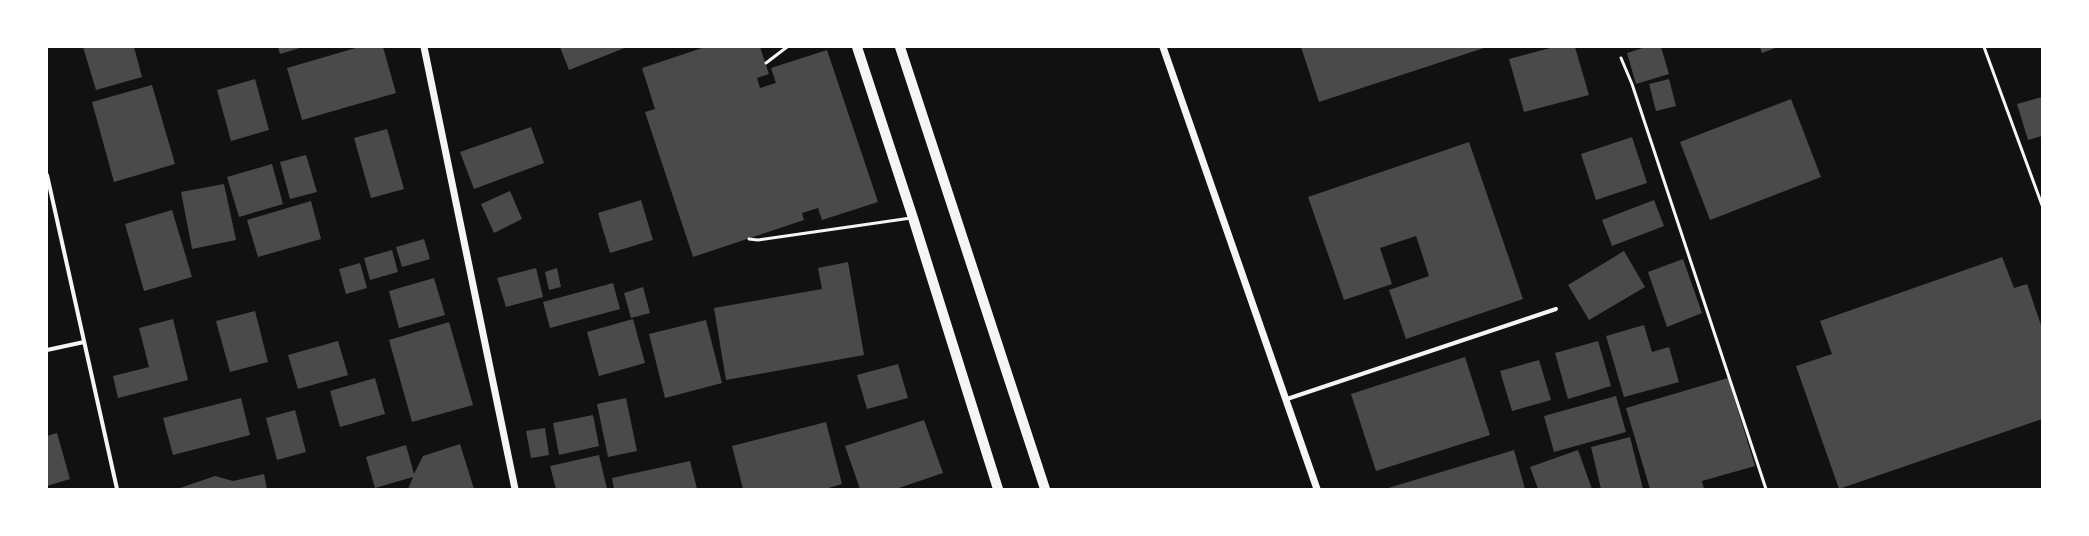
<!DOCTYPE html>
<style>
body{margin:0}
#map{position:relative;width:2089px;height:536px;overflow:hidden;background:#111;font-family:"Varela Round",sans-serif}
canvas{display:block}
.frame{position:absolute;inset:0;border:48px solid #fff;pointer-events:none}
</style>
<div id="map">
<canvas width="2089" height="536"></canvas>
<div class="frame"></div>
</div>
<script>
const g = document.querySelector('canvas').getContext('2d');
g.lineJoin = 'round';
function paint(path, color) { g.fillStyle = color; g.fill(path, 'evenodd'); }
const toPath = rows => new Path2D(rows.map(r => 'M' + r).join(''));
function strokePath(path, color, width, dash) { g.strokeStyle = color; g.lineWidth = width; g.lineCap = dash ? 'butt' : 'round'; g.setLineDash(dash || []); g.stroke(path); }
const building = toPath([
 [83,47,134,47,142,77,96,90],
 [278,47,303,47,280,54],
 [359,47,383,47,396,93,302,120,287,68],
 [560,47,627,47,569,70],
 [705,47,760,47,769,74,757,78,760,88,776,83,771,68,827,50,878,202,822,220,818,208,802,213,804,220,693,257,645,112,655,109,642,68],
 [1301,47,1487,47,1319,102],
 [1554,47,1575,47,1589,95,1524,112,1509,59],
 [1646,47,1661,47,1669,74,1636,84,1627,53],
 [1760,47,1778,47,1762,53],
 [255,79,269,130,231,141,217,90],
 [1669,79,1676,106,1656,111,1649,84],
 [152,85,175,164,114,182,92,102],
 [2042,97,2042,136,2028,140,2017,104],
 [1791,99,1821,177,1710,220,1680,142],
 [531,127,544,163,474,189,460,152],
 [387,129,404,189,371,198,354,138],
 [1632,137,1647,183,1596,200,1581,154],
 [1469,142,1523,299,1406,339,1389,290,1429,276,1416,236,1380,248,1392,284,1344,300,1308,197],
 [306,155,317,192,290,199,280,162],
 [272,164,283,204,239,217,227,177],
 [224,184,236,240,192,249,181,192],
 [510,191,522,219,494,233,481,204],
 [641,200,653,240,610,253,598,213],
 [1654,200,1664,226,1612,246,1602,220],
 [311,201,321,239,258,257,247,220],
 [172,210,192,277,144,291,125,224],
 [424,239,430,259,402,267,396,247],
 [392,250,398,272,370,280,364,258],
 [1624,251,1645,287,1589,320,1568,285],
 [2002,257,2014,288,2027,284,2042,328,2042,419,1839,489,1796,366,1832,354,1820,321],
 [1683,259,1702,313,1667,327,1648,272],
 [848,262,864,355,726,380,714,308,822,289,818,268],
 [360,263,367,288,346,294,339,269],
 [536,268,543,297,506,307,497,278],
 [557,268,561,287,549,290,545,272],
 [434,278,445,315,399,328,389,291],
 [613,283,620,309,550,328,543,302],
 [643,287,650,313,631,318,624,293],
 [255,311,268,362,230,372,216,321],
 [173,319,188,380,118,398,113,376,149,367,139,328],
 [633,319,645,363,599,376,587,332],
 [706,320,722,383,665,398,649,334],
 [449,322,473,405,412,422,389,340],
 [1644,325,1652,352,1669,347,1679,382,1624,397,1606,336],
 [338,341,348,375,298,389,288,355],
 [1598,341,1611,386,1568,399,1555,353],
 [1465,357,1490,435,1376,471,1351,394],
 [1539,360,1551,400,1512,411,1500,371],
 [898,364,908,398,867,409,857,375],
 [375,378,385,414,340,427,330,391],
 [1728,378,1755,466,1702,481,1704,489,1650,489,1626,408],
 [1616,396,1626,432,1554,452,1544,416],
 [241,398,250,435,173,455,163,418],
 [626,398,637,451,608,457,597,404],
 [295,410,306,452,277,460,266,418],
 [593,415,599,446,559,455,553,423],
 [924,420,943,473,896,489,860,489,845,446],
 [826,422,842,484,825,489,743,489,732,446],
 [545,428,549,455,531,458,526,431],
 [57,433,70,479,47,486,47,436],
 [1630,437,1643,489,1601,489,1591,447],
 [460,444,474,489,408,489,413,477,375,488,366,457,406,445,414,474,423,456],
 [1514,450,1525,489,1385,489],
 [1578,450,1592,489,1538,489,1530,467],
 [599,455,607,489,556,489,550,466],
 [690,461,697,489,614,489,612,478],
 [264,474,267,489,177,489,215,476,233,481]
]);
const service = toPath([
 [1984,47,2042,205],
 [1621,58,1632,84,1766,489],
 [766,63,787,47],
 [749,239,758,240,911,218]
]);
const minor = toPath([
 [47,175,117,489],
 [47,350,84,342],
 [1287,399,1556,309]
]);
const tertiary = toPath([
 [424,47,515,489],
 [1163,47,1317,489]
]);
const primary = toPath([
 [857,47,913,218,998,489],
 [900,47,1045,489]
]);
paint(building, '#4a4a4a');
strokePath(service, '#f5f5f5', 3);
strokePath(minor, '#f5f5f5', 4);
strokePath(tertiary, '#f5f5f5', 7);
strokePath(primary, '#f5f5f5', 10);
</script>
